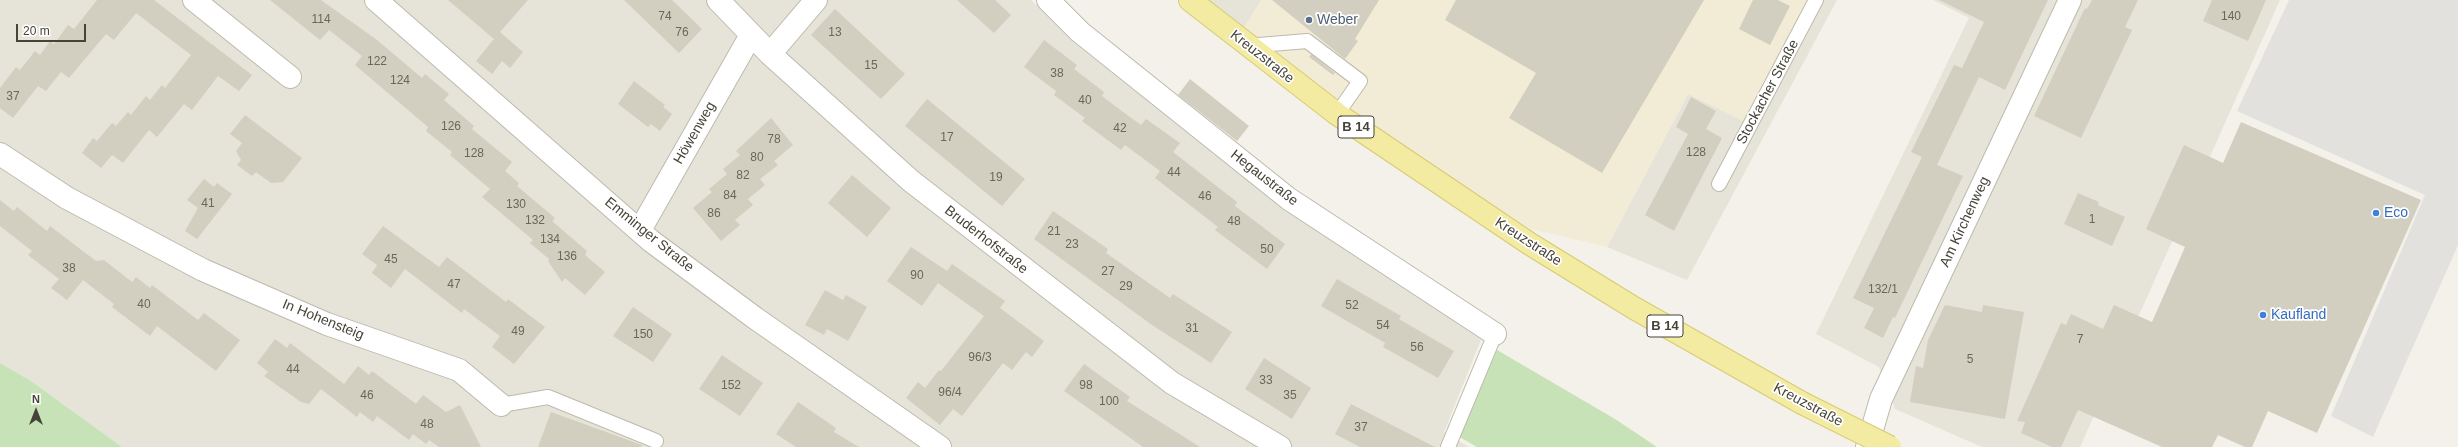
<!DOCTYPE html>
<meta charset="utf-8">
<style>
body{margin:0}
#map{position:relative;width:2458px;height:447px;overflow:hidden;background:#f3f1e9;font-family:Arial,sans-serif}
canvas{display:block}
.north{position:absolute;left:16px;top:391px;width:40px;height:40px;-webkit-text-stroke:3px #fff;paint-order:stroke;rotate:0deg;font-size:11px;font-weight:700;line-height:16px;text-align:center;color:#464338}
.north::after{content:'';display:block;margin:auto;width:14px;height:18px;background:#464338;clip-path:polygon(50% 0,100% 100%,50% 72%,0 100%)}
.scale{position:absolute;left:16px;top:24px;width:70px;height:18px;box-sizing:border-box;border:2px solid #464338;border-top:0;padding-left:5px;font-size:12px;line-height:14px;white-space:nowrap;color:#464338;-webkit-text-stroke:3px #fff;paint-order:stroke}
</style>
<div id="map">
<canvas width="2458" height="447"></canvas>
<div class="north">N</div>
<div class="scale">20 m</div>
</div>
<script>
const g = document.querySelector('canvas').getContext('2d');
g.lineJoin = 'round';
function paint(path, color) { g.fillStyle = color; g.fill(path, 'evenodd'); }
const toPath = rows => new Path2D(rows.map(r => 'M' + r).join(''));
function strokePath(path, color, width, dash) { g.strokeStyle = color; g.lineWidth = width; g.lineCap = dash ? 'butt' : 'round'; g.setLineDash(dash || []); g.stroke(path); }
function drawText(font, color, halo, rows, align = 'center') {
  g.font = font + ' Arial,sans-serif'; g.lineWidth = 3.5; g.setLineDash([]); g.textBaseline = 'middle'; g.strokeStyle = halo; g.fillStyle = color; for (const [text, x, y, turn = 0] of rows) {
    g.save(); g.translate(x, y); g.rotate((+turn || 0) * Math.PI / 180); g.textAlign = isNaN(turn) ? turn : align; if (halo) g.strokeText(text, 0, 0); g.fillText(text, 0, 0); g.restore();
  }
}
const residential = toPath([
 [0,0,1031,0,1073,42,1280,206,1482,337,1444,432,1469,447,122,447,31,381,0,363],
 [1208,0,1263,0,1243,29],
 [1812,0,1837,0,1687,280,1607,247,1688,94],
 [1933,0,2280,0,2080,447,1982,447,1895,409,1879,367,1816,334,1969,18]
]);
const commercial = toPath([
 [1261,0,1812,0,1749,124,1688,94,1607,247,1531,229,1382,134,1243,29]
]);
const green = toPath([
 [1497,350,1615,419,1657,447,1477,447,1458,436],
 [0,363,31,381,122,447,0,447]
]);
const parking = toPath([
 [2289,0,2458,0,2458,245,2373,437,2331,416,2425,195,2237,111]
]);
const building = toPath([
 [97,0,154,0,252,75,239,91,218,76,192,110,184,104,157,137,149,130,123,163,112,155,101,168,82,153,93,138,97,141,112,123,116,126,128,112,131,115,146,96,150,100,162,85,165,88,191,55,136,13,114,40,106,34,69,78,61,72,46,91,38,86,13,118,0,108,0,88,16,67,20,70,35,51,40,55,50,41,54,44,68,25,74,29],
 [270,0,321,0,377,40,422,78,425,74,449,94,444,100,474,126,472,129,512,162,505,171,519,183,517,186,555,218,552,221,587,251,585,255,605,272,585,295,565,278,562,282,548,261,549,259,530,243,533,240,482,197,490,189,450,155,452,152,426,131,428,127,355,65,362,56,329,30,320,40],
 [448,0,528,0,500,32,523,52,510,68,502,61,492,74,476,61,494,39],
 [624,0,672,0,702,29,679,53],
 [957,0,995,0,1011,15,994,33],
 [1272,0,1379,0,1355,39,1358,41,1345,59],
 [1456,0,1704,0,1602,173,1509,118,1536,73,1445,20],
 [1753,0,1778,0,1790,6,1770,45,1739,29],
 [1939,0,2048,0,2005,90,1979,77,1937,165,1963,176,1895,318,1893,317,1883,338,1864,328,1874,308,1853,298,1922,157,1911,152,1954,65,1962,68,1984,22],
 [2092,0,2138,0,2125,27,2132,30,2081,138,2034,116,2085,8,2087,9],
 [2212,0,2266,0,2248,41,2203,21],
 [835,9,905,74,881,99,811,35],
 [1044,40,1077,65,1074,69,1104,92,1102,96,1119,109,1141,125,1146,119,1180,143,1173,152,1237,202,1235,206,1285,244,1267,269,1215,230,1218,227,1155,178,1160,171,1125,145,1121,150,1082,121,1085,118,1054,95,1056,91,1024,67],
 [1311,54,1335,73,1333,75,1309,57],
 [1190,79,1249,126,1237,141,1178,95],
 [634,81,665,105,663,107,672,114,660,131,651,124,648,127,618,104],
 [1691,97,1716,111,1706,129,1722,138,1674,231,1645,215,1688,134,1676,127],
 [927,99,1025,179,1002,206,905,126],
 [245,115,302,158,283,182,271,183,256,172,252,176,237,165,241,160,236,151,242,143,230,134],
 [771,118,793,145,774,161,778,165,760,179,765,185,748,199,753,205,735,220,740,225,721,241,693,208,712,192,709,189,727,174,723,169,740,155,736,151],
 [2241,122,2421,200,2317,433,2268,411,2252,447,2245,447,2218,435,2212,447,2162,447,2078,410,2061,447,2052,447,2021,433,2025,422,2017,421,2061,323,2066,325,2071,314,2103,329,2114,305,2152,322,2185,247,2146,229,2184,145,2223,163],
 [852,175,891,208,867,237,828,203],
 [204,179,214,187,217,183,232,194,197,239,185,231,198,208,187,200],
 [2078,193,2099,202,2098,205,2125,217,2112,246,2064,224],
 [0,200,14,211,17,207,47,231,50,226,96,261,104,260,132,282,136,277,150,288,152,285,198,320,204,313,240,340,216,371,157,326,150,336,112,307,114,304,83,280,67,300,51,288,59,279,28,255,32,251,0,226],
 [1053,211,1108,249,1106,253,1170,298,1173,294,1232,332,1211,363,1152,325,1034,239],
 [383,226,439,267,447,257,506,302,508,299,545,327,514,364,492,347,500,336,464,309,462,313,405,269,391,288,372,273,377,265,362,254],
 [911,247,947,271,952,264,1005,301,1000,308,1044,341,1032,357,1026,352,1012,370,1003,363,962,416,953,409,940,425,906,398,918,382,925,388,939,370,941,371,984,316,938,283,922,306,887,281],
 [1337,279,1401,316,1399,319,1454,351,1438,378,1383,347,1385,343,1321,306],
 [825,290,843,300,846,295,867,307,848,341,827,329,824,335,805,325],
 [1945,305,1982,312,1983,305,2024,312,2005,419,1910,402,1916,366,1923,368,1928,340],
 [633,307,672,334,653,362,613,336],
 [275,339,287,348,290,343,344,384,358,366,369,375,372,371,416,404,423,395,446,412,460,405,481,447,439,447,429,440,426,444,413,434,409,440,377,416,373,422,360,412,357,417,321,389,309,404,301,402,264,376,268,372,257,363],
 [722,355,763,383,740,416,699,389],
 [1264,358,1311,388,1292,419,1245,389],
 [1084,364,1130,397,1127,401,1200,447,1143,447,1064,391],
 [798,402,836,428,834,432,859,447,796,447,776,434],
 [1351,404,1386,422,1435,447,1360,447,1335,434],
 [551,412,642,445,641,447,538,447]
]);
const lane = toPath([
 [1247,46,1307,41,1360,81,1337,114],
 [1719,184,1816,0],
 [501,405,548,397,656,441],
 [1448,447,1495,334]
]);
const street = toPath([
 [194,0,290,77],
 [376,0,651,241,755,318,940,447],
 [718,0,770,54,911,181,1172,383,1280,447],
 [1048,0,1080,32,1289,199,1495,334],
 [770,54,816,0],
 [0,154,67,198,203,270,327,324,459,370,501,405],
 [640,230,751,35],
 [1867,447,1881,399,2070,0]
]);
const primary = toPath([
 [1190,0,1337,114,1530,244,1634,308,1802,403]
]);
const primaryBridge = toPath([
 [1802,403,1890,447]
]);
const markers = [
 [1309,20,4,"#5c6f8a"],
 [2376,213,4,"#3f7fe0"],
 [2263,315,4,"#3f7fe0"]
];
const numberNames = [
 ["74",665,17],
 ["140",2231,17],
 ["114",321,20],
 ["76",682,33],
 ["13",835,33],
 ["122",377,62],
 ["15",871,66],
 ["38",1057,74],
 ["124",400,81],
 ["37",13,97],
 ["40",1085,101],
 ["126",451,127],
 ["42",1120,129],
 ["17",947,138],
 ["78",774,140],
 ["128",1696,153],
 ["128",474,154],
 ["80",757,158],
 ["44",1174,173],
 ["82",743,176],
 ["19",996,178],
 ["84",730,196],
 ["46",1205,197],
 ["41",208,204],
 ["130",516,205],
 ["86",714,214],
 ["1",2092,220],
 ["132",535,221],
 ["48",1234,222],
 ["21",1054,232],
 ["134",550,240],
 ["23",1072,245],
 ["50",1267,250],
 ["136",567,257],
 ["45",391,260],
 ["38",69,269],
 ["27",1108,272],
 ["90",917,276],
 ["47",454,285],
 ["29",1126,287],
 ["132/1",1883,290],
 ["40",144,305],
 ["52",1352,306],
 ["54",1383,326],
 ["31",1192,329],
 ["49",518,332],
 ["150",643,335],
 ["7",2080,340],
 ["56",1417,348],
 ["96/3",980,358],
 ["5",1970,360],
 ["44",293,370],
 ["33",1266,381],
 ["152",731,386],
 ["98",1086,386],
 ["96/4",950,393],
 ["46",367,396],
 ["35",1290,396],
 ["100",1109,402],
 ["48",427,425],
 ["37",1361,428]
];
const shields = [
 [1356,127,36],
 [1665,326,36]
];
const shieldNames = [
 ["B 14",1356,127],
 ["B 14",1665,326]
];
const serviceNames = [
 ["Weber",1317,20]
];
const streetNames = [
 ["Kreuzstraße",1262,57,38],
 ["Stockacher Straße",1768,92,-62],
 ["Höwenweg",695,133,-60],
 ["Hegaustraße",1264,178,38],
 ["Am Kirchenweg",1965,222,-65],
 ["Emminger Straße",649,235,39],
 ["Bruderhofstraße",986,240,38],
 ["Kreuzstraße",1528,242,33],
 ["In Hohensteig",323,320,22],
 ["Kreuzstraße",1808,405,28]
];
const shopNames = [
 ["Eco",2384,213],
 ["Kaufland",2271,315]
];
paint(residential, '#e6e4d8');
paint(commercial, '#f2ecd7');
paint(green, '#c6e2b6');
paint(parking, '#e2e1dd');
paint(building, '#d3cfc0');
strokePath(lane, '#bdbaad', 16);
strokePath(street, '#bdbaad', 24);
strokePath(primary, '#d7cb73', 24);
strokePath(lane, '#fff', 14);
strokePath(street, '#fff', 22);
strokePath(primary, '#f3eba2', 22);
strokePath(primaryBridge, '#d7cb73', 24, []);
strokePath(primaryBridge, '#f3eba2', 22);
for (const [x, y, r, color] of markers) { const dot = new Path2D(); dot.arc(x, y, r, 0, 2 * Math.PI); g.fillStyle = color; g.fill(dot); strokePath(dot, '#fff', 1.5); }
drawText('12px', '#69665a', null, numberNames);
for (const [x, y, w] of shields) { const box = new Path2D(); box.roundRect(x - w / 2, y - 11, w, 22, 3); g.fillStyle = '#fff'; g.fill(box); strokePath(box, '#464338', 1); }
drawText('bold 13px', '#464338', null, shieldNames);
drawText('14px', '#4e5e75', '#fff', serviceNames, 'left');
drawText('14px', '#464338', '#fff', streetNames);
drawText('14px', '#366cbe', '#fff', shopNames, 'left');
</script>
